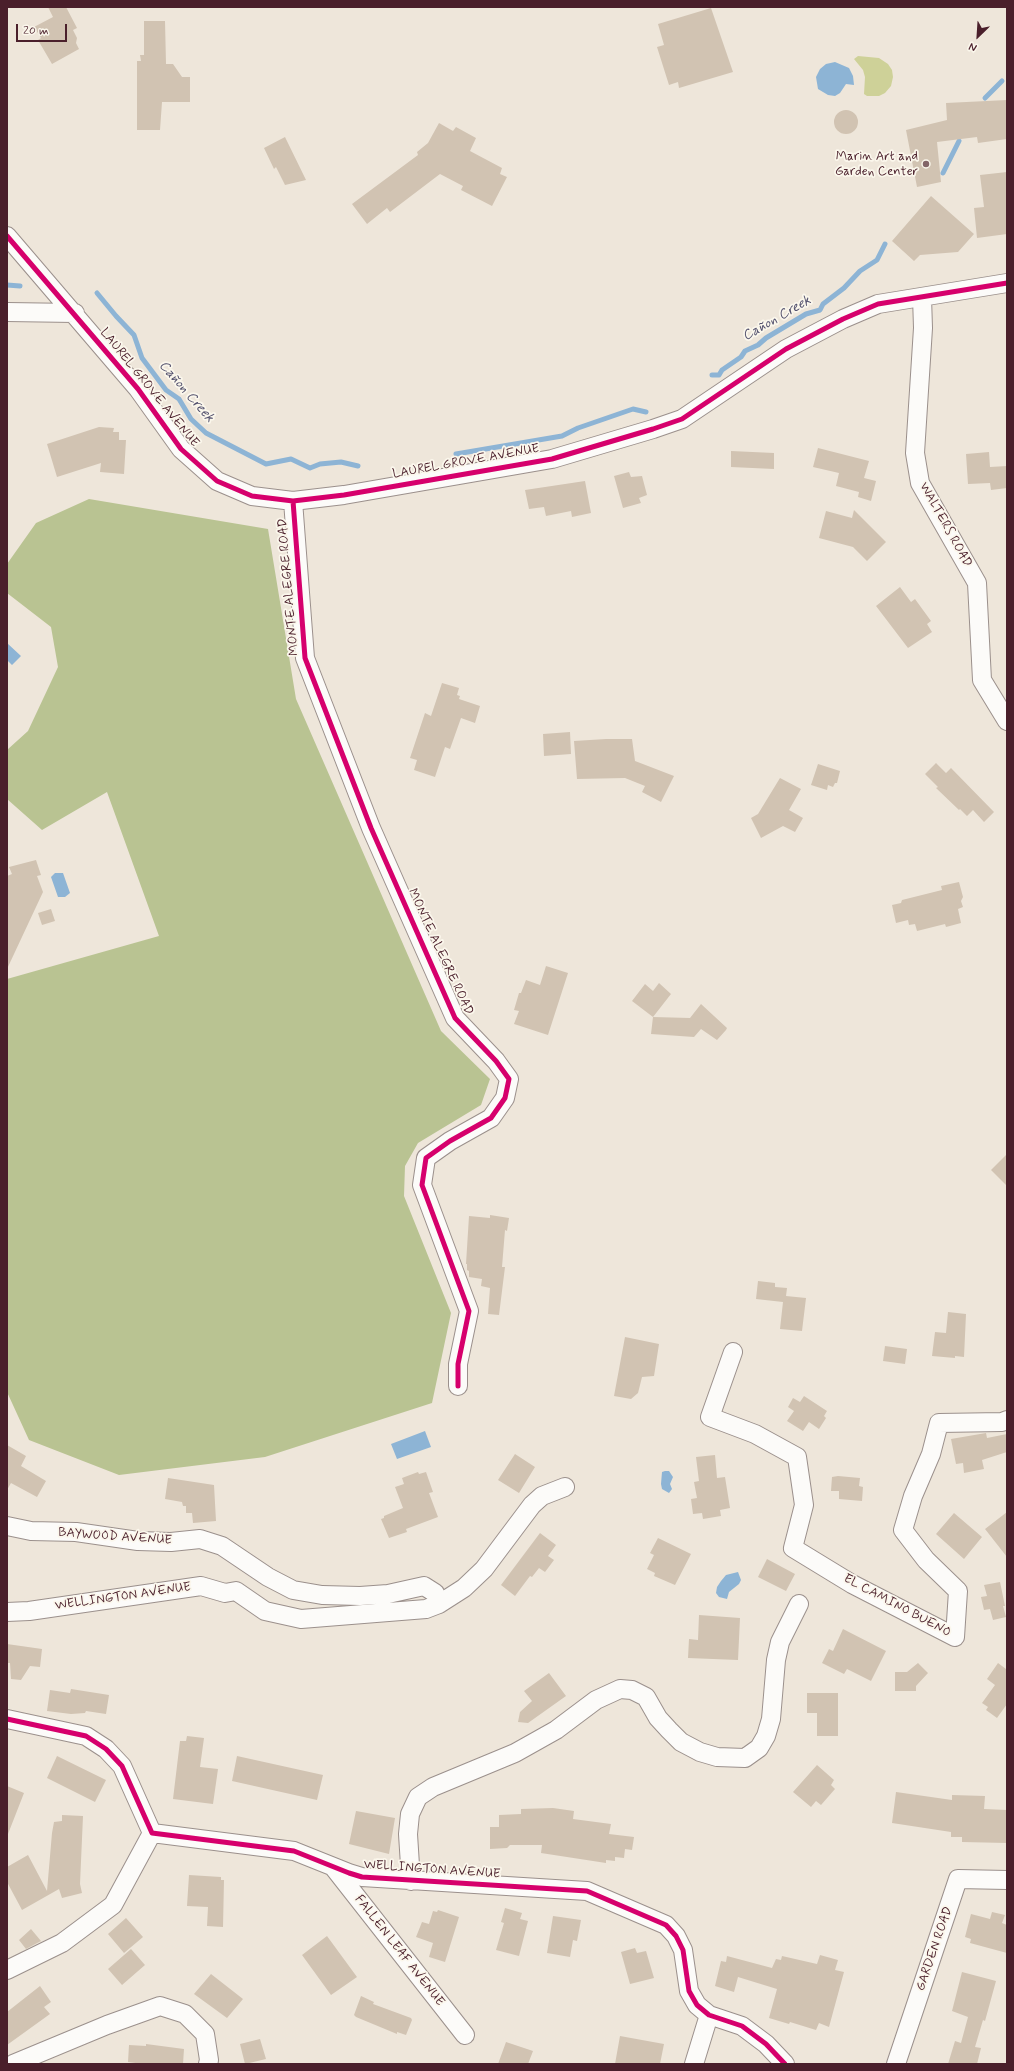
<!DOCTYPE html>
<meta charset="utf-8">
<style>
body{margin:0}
#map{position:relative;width:1014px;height:2071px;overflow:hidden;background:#eee6da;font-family:Mynerve,sans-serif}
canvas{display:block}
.frame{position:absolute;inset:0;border:8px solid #4a1f2b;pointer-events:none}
.north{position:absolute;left:958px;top:16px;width:40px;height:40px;-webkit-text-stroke:3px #fbf7ec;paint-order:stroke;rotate:205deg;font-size:11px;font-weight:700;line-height:16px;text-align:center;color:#4a1f2b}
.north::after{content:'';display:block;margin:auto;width:14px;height:18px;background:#4a1f2b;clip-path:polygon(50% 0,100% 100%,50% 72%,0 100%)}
.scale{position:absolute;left:16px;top:24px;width:51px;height:18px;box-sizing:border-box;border:2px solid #4a1f2b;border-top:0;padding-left:5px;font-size:12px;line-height:14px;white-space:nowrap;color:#4a1f2b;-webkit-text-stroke:3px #fbf7ec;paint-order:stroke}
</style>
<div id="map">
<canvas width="1014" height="2071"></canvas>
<div class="frame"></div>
<div class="north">N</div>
<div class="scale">20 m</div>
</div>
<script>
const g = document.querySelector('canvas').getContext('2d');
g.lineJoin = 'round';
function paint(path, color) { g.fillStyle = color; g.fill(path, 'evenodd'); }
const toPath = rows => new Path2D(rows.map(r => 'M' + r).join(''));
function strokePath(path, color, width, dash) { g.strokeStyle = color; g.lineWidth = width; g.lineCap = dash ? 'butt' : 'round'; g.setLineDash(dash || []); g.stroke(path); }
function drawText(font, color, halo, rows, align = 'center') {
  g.font = font + ' Mynerve,sans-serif'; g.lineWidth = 3.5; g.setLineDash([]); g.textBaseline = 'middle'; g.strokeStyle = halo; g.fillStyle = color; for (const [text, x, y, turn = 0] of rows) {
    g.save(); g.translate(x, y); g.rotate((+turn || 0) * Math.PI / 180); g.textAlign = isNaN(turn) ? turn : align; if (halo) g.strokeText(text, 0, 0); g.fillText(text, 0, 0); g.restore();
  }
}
const green = toPath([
 [858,56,879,58,888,64,892,70,893,77,891,86,885,93,879,96,867,96,864,94,865,77,863,70,854,59]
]);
const forest = toPath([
 [89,499,268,529,296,699,441,1031,490,1079,481,1105,418,1143,405,1166,404,1196,451,1313,432,1403,265,1457,119,1475,29,1440,7,1392,7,979,159,936,107,792,42,830,7,799,7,750,28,731,58,667,51,627,7,593,7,564,36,523]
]);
const water = toPath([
 [835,62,849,68,853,76,854,85,846,84,840,93,835,96,828,95,818,89,816,77,820,69,826,64],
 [7,643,21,656,12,665,7,660],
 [55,873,63,873,70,893,65,897,58,897,51,877],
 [425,1431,431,1447,397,1459,391,1444],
 [665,1471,669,1471,673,1477,670,1484,672,1489,669,1493,662,1489,661,1484,662,1472],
 [738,1572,741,1580,739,1584,729,1592,727,1599,719,1597,716,1593,717,1587,721,1581,726,1575]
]);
const stream = toPath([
 [985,98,1002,81],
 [943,173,959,141],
 [7,285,20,286],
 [97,293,116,316,134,335,142,358,166,390,179,399,191,419,206,433,266,464,291,459,310,468,320,464,341,462,358,466],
 [712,375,719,375,722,370,741,357,745,351,758,345,766,338,806,314,820,310,823,304,844,288,860,271,877,260,885,244],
 [456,454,562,436,578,428,633,409,646,412]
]);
const building = toPath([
 [48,7,66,7,77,28,73,30,77,38,76,43,79,49,52,64,38,40,41,38,34,27,53,17],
 [711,8,733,72,679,88,678,82,669,85,657,47,664,45,658,24],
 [144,21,165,21,166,64,173,64,182,77,190,77,190,102,162,102,160,130,137,130,137,61,141,61,140,55,144,55],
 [1007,100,1007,139,978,143,977,137,937,142,941,182,917,187,906,130,947,120,946,103],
 '834 122a12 12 0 1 1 24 0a12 12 0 1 1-24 0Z',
 [439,123,453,131,456,127,476,138,470,151,502,168,500,174,507,177,492,206,461,190,463,186,440,174,390,212,387,208,367,224,352,204,418,155,417,152,428,143],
 [285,137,306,180,285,185,276,167,274,169,264,148],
 [1007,172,1007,234,977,238,974,208,984,207,980,175],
 [931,196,974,234,958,252,920,255,914,261,892,241],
 [99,427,114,428,113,432,119,432,119,440,126,440,124,474,100,472,101,463,57,477,47,444],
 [818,448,869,461,864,478,876,481,871,501,858,497,859,492,836,486,839,473,813,467],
 [731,451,774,453,774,469,731,467],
 [989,452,990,467,1007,466,1007,488,991,490,990,483,968,484,966,454],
 [629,472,631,477,642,476,647,495,639,498,641,503,623,508,614,476],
 [585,481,591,513,572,517,571,511,546,516,544,507,529,509,525,490],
 [854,510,886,542,867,561,853,547,819,538,826,511,852,518],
 [900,587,911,602,915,599,931,621,927,624,932,632,908,648,876,606],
 [442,683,459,688,457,695,460,696,459,699,480,706,475,723,461,718,450,749,445,747,435,777,414,770,417,760,410,758,425,713,431,716],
 [570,732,571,754,544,756,543,734],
 [606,739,632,739,635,761,674,776,661,802,642,792,645,786,625,778,577,779,574,741],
 [936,763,946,773,951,768,994,812,984,822,973,810,967,816,960,809,959,810,936,788,938,787,925,774],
 [818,764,840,771,837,783,835,783,833,787,828,785,827,790,811,785],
 [780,778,801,789,789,810,803,818,795,832,783,826,761,838,751,818,758,814],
 [36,860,41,875,37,876,43,892,7,969,7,876,12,874,9,867],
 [959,882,963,897,961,901,963,907,958,909,961,923,946,927,945,924,917,931,915,924,909,925,908,920,896,923,892,905,901,903,902,900,942,890,941,886],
 [51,909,55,921,42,925,38,913],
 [546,966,568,973,548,1035,514,1024,519,1011,514,1010,519,993,521,993,526,980,540,985],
 [659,983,671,994,653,1017,690,1018,701,1004,727,1028,726,1030,717,1040,701,1029,694,1037,651,1034,653,1017,632,1001,645,984,653,991],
 [1007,1154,1007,1186,991,1170],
 [490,1215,509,1218,507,1231,505,1230,502,1267,505,1267,499,1315,488,1314,490,1288,481,1286,482,1279,469,1277,469,1271,467,1270,467,1264,466,1264,469,1216,490,1218],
 [758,1281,775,1283,775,1287,787,1288,786,1296,806,1298,802,1331,780,1329,783,1302,756,1299],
 [948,1312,966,1314,964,1357,955,1356,955,1358,932,1356,935,1332,946,1333],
 [625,1337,659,1344,654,1376,642,1377,638,1393,631,1399,614,1396],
 [885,1346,907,1349,905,1364,883,1361],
 [804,1396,827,1411,824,1416,826,1418,819,1429,809,1422,803,1431,787,1421,794,1411,788,1407,793,1398,800,1402],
 [986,1433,987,1438,1007,1434,1007,1452,982,1460,984,1469,964,1473,963,1463,956,1464,951,1439],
 [7,1445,26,1456,21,1466,46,1481,37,1497,11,1483,7,1490],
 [515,1454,535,1467,519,1493,498,1480],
 [715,1455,717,1478,725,1477,730,1508,720,1510,721,1516,703,1519,702,1513,693,1514,691,1499,697,1498,694,1482,699,1481,696,1457],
 [418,1472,419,1474,426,1472,433,1492,429,1493,438,1517,406,1529,407,1532,389,1538,381,1519,384,1518,384,1516,403,1508,395,1487,404,1484,402,1478],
 [838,1476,860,1478,859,1486,863,1487,862,1501,839,1499,839,1491,831,1491,832,1477],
 [168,1478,214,1485,216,1521,193,1523,192,1513,186,1513,186,1506,183,1506,182,1502,165,1499],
 [1007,1512,1007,1557,985,1529],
 [954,1513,982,1537,964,1559,936,1534],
 [540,1533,556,1545,548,1556,554,1560,545,1572,539,1568,532,1577,530,1576,515,1596,501,1585],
 [658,1538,691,1554,675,1585,654,1576,655,1573,647,1569,654,1555,650,1553],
 [767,1559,795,1574,786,1591,758,1577],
 [1000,1582,1005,1606,1003,1606,1006,1617,993,1620,990,1609,984,1610,981,1597,987,1596,984,1585],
 [699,1615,740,1618,738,1660,688,1658,689,1639,698,1640],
 [843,1629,886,1651,871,1681,847,1669,844,1674,822,1663,829,1649,833,1651],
 [7,1644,42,1649,40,1667,30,1666,21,1680,11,1679,10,1663,7,1663],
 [918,1663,928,1673,916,1686,916,1691,895,1691,895,1672,907,1672],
 [998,1663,1006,1669,1007,1668,1007,1704,997,1718,986,1710,988,1707,982,1703,995,1685,987,1679],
 [549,1673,566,1696,528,1723,518,1722,520,1712,532,1701,524,1691],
 [71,1689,109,1695,106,1714,86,1711,85,1713,71,1714,47,1711,50,1690,70,1693],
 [807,1693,838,1693,838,1736,817,1736,817,1713,807,1713],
 [187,1736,204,1738,200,1767,218,1769,213,1804,173,1799,180,1741,186,1741],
 [57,1756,106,1780,95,1802,47,1778],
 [237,1756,323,1775,317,1800,232,1781],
 [817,1765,834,1780,831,1785,835,1789,821,1805,816,1801,811,1807,793,1792],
 [7,1786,24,1793,8,1834,7,1834],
 [896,1792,952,1800,952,1795,985,1796,984,1809,1007,1810,1007,1843,962,1842,962,1837,951,1837,951,1832,892,1823],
 [553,1808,574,1811,573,1819,611,1824,609,1834,634,1837,632,1850,625,1849,624,1858,615,1857,615,1861,606,1860,606,1863,541,1853,542,1845,510,1845,507,1848,490,1849,490,1827,499,1827,499,1815,521,1814,521,1809],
 [356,1811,395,1818,389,1854,349,1844],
 [62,1815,83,1816,80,1884,82,1893,62,1898,59,1889,22,1910,7,1882,7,1867,28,1855,47,1891,52,1833,54,1822,62,1821],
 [189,1875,221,1877,221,1880,224,1880,223,1927,207,1926,208,1907,187,1906],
 [505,1908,522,1913,520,1919,528,1921,519,1956,496,1950,504,1923,501,1922],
 [438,1910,459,1917,445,1962,429,1957,433,1943,416,1937,422,1922,429,1924,433,1911,437,1912],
 [992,1912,1005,1915,1002,1923,1007,1925,1007,1953,970,1943,971,1939,965,1937,971,1914,990,1919],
 [553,1916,581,1920,577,1941,573,1940,570,1957,547,1953],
 [126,1918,143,1937,124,1953,108,1934],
 [31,1929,41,1941,26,1949,19,1940],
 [327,1936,357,1977,331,1995,302,1955],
 [635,1948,637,1953,646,1951,654,1978,630,1984,621,1952],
 [131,1949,145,1965,122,1985,108,1969],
 [820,1955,838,1960,835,1970,844,1972,829,2027,819,2023,816,2030,790,2022,789,2024,769,2018,777,1989,738,1977,734,1992,715,1986,721,1961,726,1962,727,1956,772,1968,776,1959,781,1960,782,1956,817,1964],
 [962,1972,996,1981,985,2021,983,2020,975,2047,981,2048,977,2064,948,2064,955,2041,961,2043,968,2017,952,2011],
 [211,1974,243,1999,227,2018,194,1994],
 [40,1986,51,2002,44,2007,50,2014,7,2045,7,2012],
 [361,1996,374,2002,373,2004,411,2018,412,2020,406,2035,397,2032,397,2034,356,2017,354,2015],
 [620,2036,664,2044,660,2064,615,2064],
 [260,2039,266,2059,245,2064,240,2044],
 [506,2042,533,2051,528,2064,498,2064],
 [146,2044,184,2049,183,2064,143,2064,128,2062,129,2045,146,2046]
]);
const minor = toPath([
 [7,236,138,389,181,449,217,481,252,496,293,501,344,495,552,459,653,429,682,419,786,349,843,319,878,304,1007,283],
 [922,297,923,328,915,453,920,483,977,583,982,680,1007,721],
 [7,312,75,313],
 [293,501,305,658,371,828,455,1018,496,1061,509,1079,505,1098,491,1118,450,1141,426,1158,422,1185,469,1311,458,1364,458,1386],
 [733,1352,710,1417,755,1434,797,1457,804,1505,793,1548,852,1584,955,1637,958,1591,926,1560,903,1530,913,1496,931,1454,939,1423,1002,1422,1007,1420],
 [7,1526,31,1531,76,1532,138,1541,171,1542,200,1539,222,1546,268,1577,293,1590,322,1595,360,1596,388,1594,424,1586,435,1593,439,1604],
 [7,1612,29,1611,201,1586,225,1593,236,1591,265,1611,301,1619,426,1609,439,1604,464,1588,484,1569,532,1505,542,1496,565,1487],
 [7,1719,86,1736,106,1749,122,1766,152,1833,294,1851,349,1873,362,1877,587,1891,666,1925,676,1936,683,1950,689,1991,697,2005,709,2015,742,2026,766,2044,785,2064],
 [334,1868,465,2035],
 [411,1881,408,1834,410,1814,418,1797,433,1787,515,1753,556,1730,596,1700,620,1689,632,1690,646,1697,658,1718,669,1730,681,1742,700,1752,717,1757,745,1758,759,1748,766,1736,771,1719,776,1660,780,1642,799,1604],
 [7,1970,62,1943,113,1905,152,1833],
 [13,2064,107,2025,160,2006,185,2014,205,2034,209,2060,208,2064],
 [694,2064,709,2015],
 [896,2064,958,1879,1007,1880]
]);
const cycleway = toPath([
 [7,236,138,389,181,449,217,481,252,496,293,501,344,495,552,459,653,429,682,419,786,349,843,319,878,304,1007,283],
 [293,501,305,658,371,828,455,1018,496,1061,509,1079,505,1098,491,1118,450,1141,426,1158,422,1185,469,1311,458,1364,458,1386],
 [7,1719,86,1736,106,1749,122,1766,152,1833,294,1851,349,1873,362,1877,587,1891,666,1925,676,1936,683,1950,689,1991,697,2005,709,2015,742,2026,766,2044,785,2064]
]);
const markers = [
 [926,164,4,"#836568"]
];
const poiNames = [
 ["Marin Art and",918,157],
 ["Garden Center",918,172]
];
const streetNames = [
 ["LAUREL GROVE AVENUE",149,388,51],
 ["LAUREL GROVE AVENUE",466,462,-10],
 ["WALTERS ROAD",945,525,61],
 ["MONTE ALEGRE ROAD",289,587,-95],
 ["MONTE ALEGRE ROAD",440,952,65],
 ["BAYWOOD AVENUE",115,1537,4],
 ["WELLINGTON AVENUE",123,1597,-8],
 ["EL CAMINO BUENO",897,1606,28],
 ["WELLINGTON AVENUE",432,1870,4],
 ["GARDEN ROAD",935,1949,-71],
 ["FALLEN LEAF AVENUE",399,1951,52]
];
const waterNames = [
 ["Cañon Creek",777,319,-30],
 ["Cañon Creek",186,392,49]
];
paint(green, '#ced198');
paint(forest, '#b9c392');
paint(water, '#8db4d5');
strokePath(stream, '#8db4d5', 5);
paint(building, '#d1c3b2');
strokePath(minor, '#9b908c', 20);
strokePath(minor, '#fcfbf9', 18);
strokePath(cycleway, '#d6006c', 5);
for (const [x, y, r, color] of markers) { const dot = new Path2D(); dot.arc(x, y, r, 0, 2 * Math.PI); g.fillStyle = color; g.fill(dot); strokePath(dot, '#fbf7ec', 1.5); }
drawText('13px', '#4a1f2b', '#fbf7ec', poiNames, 'right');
drawText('13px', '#4a1f2b', '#fbf7ec', streetNames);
drawText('italic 14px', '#54526e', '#fbf7ec', waterNames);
</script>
